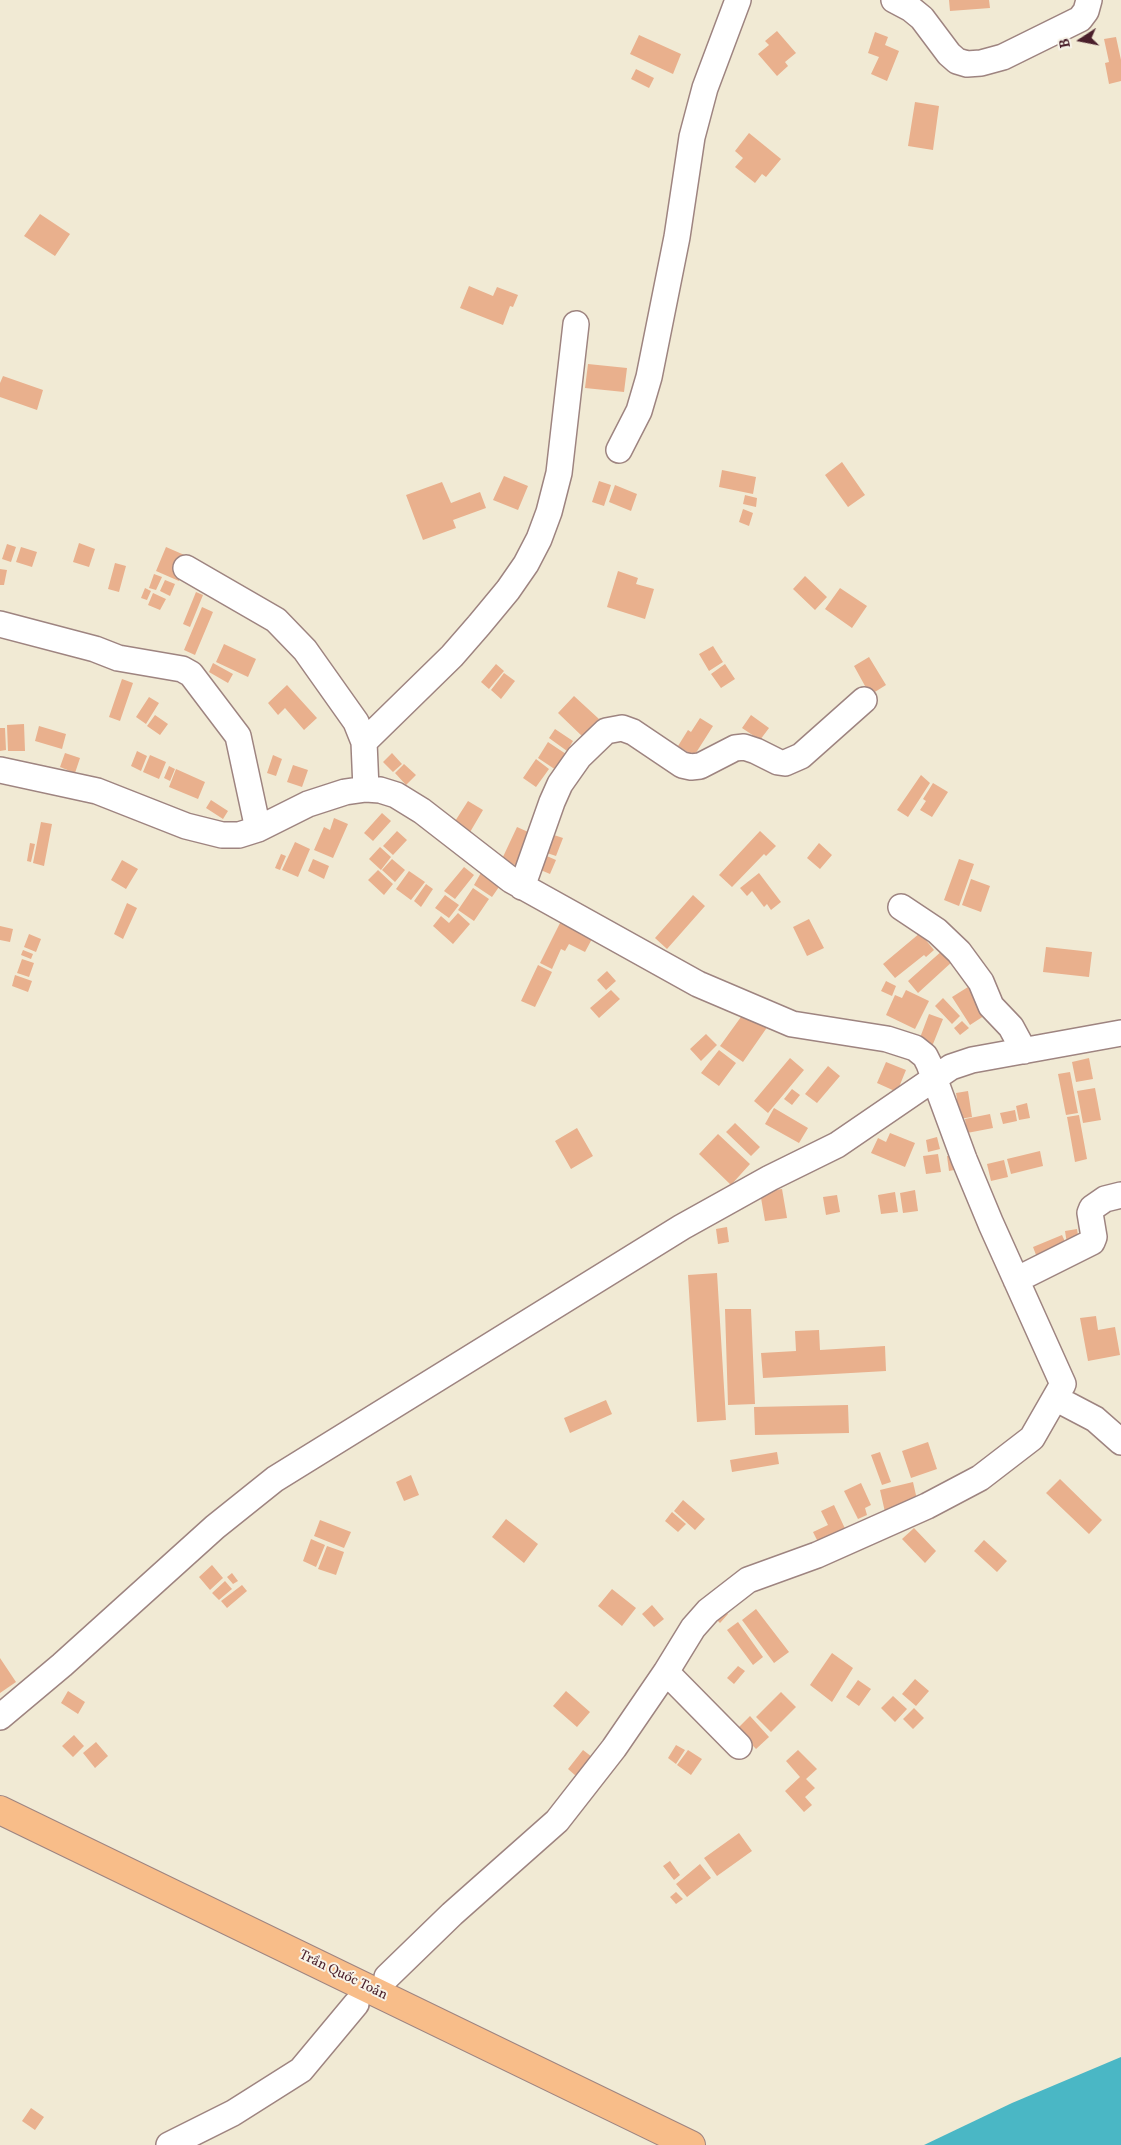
<!DOCTYPE html>
<meta charset="utf-8">
<style>
body{margin:0}
#map{position:relative;width:1121px;height:2145px;overflow:hidden;background:#f1ead4;font-family:Vollkorn,serif}
canvas{display:block}
.north{position:absolute;left:1056px;top:15px;width:50px;height:50px;-webkit-text-stroke:4px #f7f3e8;paint-order:stroke;rotate:259deg;font-size:14px;font-weight:700;line-height:20px;text-align:center;color:#4a1f2b}
.north::after{content:'';display:block;margin:auto;width:18px;height:22px;background:#4a1f2b;clip-path:polygon(50% 0,100% 100%,50% 72%,0 100%)}
</style>
<div id="map">
<canvas width="1121" height="2145"></canvas>
<div class="north">B</div>
</div>
<script>
const g = document.querySelector('canvas').getContext('2d');
g.lineJoin = 'round';
function paint(path, color) { g.fillStyle = color; g.fill(path, 'evenodd'); }
const toPath = rows => new Path2D(rows.map(r => 'M' + r).join(''));
function strokePath(path, color, width, dash) { g.strokeStyle = color; g.lineWidth = width; g.lineCap = dash ? 'butt' : 'round'; g.setLineDash(dash || []); g.stroke(path); }
function drawText(font, color, halo, rows, align = 'center') {
  g.font = font + ' Vollkorn,serif'; g.lineWidth = 4; g.setLineDash([]); g.textBaseline = 'middle'; g.strokeStyle = halo; g.fillStyle = color; for (const [text, x, y, turn = 0] of rows) {
    g.save(); g.translate(x, y); g.rotate((+turn || 0) * Math.PI / 180); g.textAlign = isNaN(turn) ? turn : align; if (halo) g.strokeText(text, 0, 0); g.fillText(text, 0, 0); g.restore();
  }
}
const water = toPath([
 [1121,2057,1121,2145,924,2145,1012,2103]
]);
const building = toPath([
 [949,0,989,0,990,8,950,11],
 [777,31,796,53,785,62,788,66,777,76,758,54,769,45,765,41],
 [875,32,888,37,885,45,899,51,887,81,871,74,879,57,868,53],
 [639,35,681,54,673,74,630,54],
 [1116,37,1121,60,1121,81,1109,84,1105,63,1109,62,1104,39],
 [636,69,654,78,649,88,631,79],
 [915,102,939,106,933,150,908,146],
 [749,133,781,159,766,177,762,174,755,183,735,167,743,158,735,151],
 [40,214,70,234,55,256,24,236],
 [469,286,493,296,497,287,518,295,513,307,510,306,503,325,460,308],
 [588,364,627,368,624,392,585,388],
 [3,376,43,390,37,410,0,397,0,383],
 [842,462,865,495,848,507,825,475],
 [722,470,756,477,753,494,719,487],
 [504,476,528,486,518,510,493,500],
 [599,481,611,485,604,506,592,502],
 [442,482,451,503,480,492,486,508,453,520,456,528,423,540,406,495],
 [615,485,637,494,631,511,609,502],
 [745,495,757,498,756,507,743,504],
 [743,509,753,513,749,526,739,522],
 [79,543,95,549,89,567,73,562],
 [7,544,16,547,11,562,2,559],
 [21,547,37,552,32,567,16,562],
 [166,547,189,557,179,581,156,571],
 [115,563,126,566,119,592,108,589],
 [0,569,7,570,4,585,0,585],
 [618,571,638,578,636,584,654,589,645,619,607,607],
 [154,574,162,577,156,590,149,588],
 [805,576,827,597,815,610,793,589],
 [165,580,175,584,170,596,160,591],
 [145,588,151,591,147,600,141,598],
 [840,588,867,606,852,628,825,609],
 [196,592,203,595,190,627,183,624],
 [153,593,166,599,160,610,148,605],
 [202,607,213,612,195,655,184,650],
 [224,644,256,659,248,677,216,662],
 [713,646,723,662,709,671,699,654],
 [869,657,886,685,870,695,854,666],
 [213,663,233,674,228,683,209,672],
 [496,664,504,671,489,689,481,682],
 [725,664,735,679,721,688,711,674],
 [504,673,515,681,501,699,491,690],
 [122,679,133,683,120,721,109,717],
 [287,685,317,718,304,730,285,708,278,715,268,703],
 [574,696,599,719,583,737,558,713],
 [149,697,159,703,146,724,136,717],
 [155,715,168,724,160,735,147,726],
 [751,715,769,728,760,740,742,728],
 [700,718,713,726,694,756,678,746,688,730,691,732],
 [24,724,25,751,8,751,7,725],
 [39,726,66,734,62,749,35,741],
 [0,728,5,728,6,750,0,751],
 [555,729,573,741,567,751,549,738],
 [548,742,566,754,556,770,538,758],
 [137,751,147,756,141,771,131,766],
 [65,753,80,758,75,773,60,767],
 [392,753,402,764,393,772,383,762],
 [150,755,166,762,159,779,143,772],
 [273,755,282,759,276,776,267,773],
 [536,759,549,769,536,787,523,778],
 [404,764,416,775,406,785,395,773],
 [293,765,308,770,302,787,287,782],
 [169,766,175,769,170,781,164,778],
 [176,769,205,782,198,799,169,787],
 [921,775,930,783,908,817,897,810],
 [933,783,948,792,932,817,920,810,926,801,923,799],
 [211,800,228,811,223,819,206,808],
 [468,801,483,810,466,839,450,829],
 [382,813,391,821,373,841,364,833],
 [334,818,348,824,333,858,314,850,324,827,330,830],
 [41,822,52,824,44,866,33,863],
 [517,827,535,835,519,867,502,859],
 [397,831,407,840,393,855,383,846],
 [760,831,776,846,766,856,764,854,732,887,719,875],
 [551,834,563,838,556,856,544,852],
 [295,842,310,849,298,877,282,870],
 [30,843,35,844,31,862,27,861],
 [819,843,832,855,820,869,807,858],
 [380,847,391,857,381,870,369,859],
 [281,854,286,856,280,870,275,868],
 [542,854,556,860,550,874,536,868],
 [313,859,329,866,324,879,308,871],
 [392,859,405,870,395,882,382,870],
 [959,859,974,864,959,906,944,900],
 [122,860,138,869,126,889,111,880],
 [464,867,474,875,455,899,444,891],
 [378,870,393,884,384,895,368,880],
 [409,871,425,882,411,900,396,889],
 [482,871,501,884,492,897,474,885],
 [759,873,781,902,771,910,767,904,764,907,752,891,747,896,740,888],
 [971,879,990,886,981,912,962,905],
 [426,884,433,889,421,907,414,901],
 [473,888,489,899,474,921,458,910],
 [445,895,459,905,449,918,435,908],
 [693,895,705,906,667,949,655,938],
 [127,903,137,908,123,939,114,934],
 [458,913,470,924,453,944,433,926,441,916,449,923],
 [809,919,824,948,807,956,793,927],
 [561,921,593,937,585,952,569,944,565,951,561,949,552,969,540,963],
 [0,926,13,929,10,942,0,940],
 [920,933,934,950,926,957,924,955,895,978,883,964],
 [29,934,41,939,36,952,24,947],
 [1046,947,1092,952,1089,977,1043,972],
 [23,950,33,954,31,959,21,955],
 [943,950,953,961,918,993,908,981],
 [22,959,34,963,29,977,17,973],
 [538,965,552,972,535,1007,521,1001],
 [607,971,616,981,606,990,597,980],
 [15,975,32,981,28,992,12,986],
 [886,981,896,986,892,996,881,991],
 [968,987,974,997,990,1012,970,1025,952,997],
 [611,990,620,999,599,1018,590,1008],
 [906,990,929,1001,915,1029,886,1015,895,995,902,998],
 [943,998,960,1016,952,1024,935,1006],
 [746,1010,768,1026,743,1062,720,1046],
 [929,1014,943,1019,931,1049,918,1043],
 [962,1021,969,1028,960,1035,954,1028],
 [706,1034,717,1045,701,1061,690,1049],
 [719,1050,736,1063,719,1086,701,1073],
 [790,1058,804,1070,768,1113,754,1101],
 [1089,1058,1093,1079,1076,1082,1072,1062],
 [886,1062,906,1070,897,1092,877,1083],
 [828,1066,840,1076,817,1103,805,1094],
 [1070,1072,1078,1113,1066,1115,1058,1074],
 [1095,1088,1101,1120,1083,1123,1077,1091],
 [792,1089,800,1095,792,1105,784,1099],
 [968,1091,972,1117,953,1120,949,1101,957,1099,956,1093],
 [1027,1103,1030,1118,1019,1120,1016,1106],
 [774,1108,808,1128,799,1143,765,1124],
 [1015,1110,1017,1121,1003,1124,1000,1113],
 [990,1114,993,1128,967,1133,965,1119],
 [1079,1115,1087,1159,1075,1162,1067,1117],
 [735,1123,760,1147,751,1156,726,1132],
 [577,1128,593,1156,571,1169,555,1141],
 [890,1133,915,1143,905,1167,871,1153,878,1138,886,1142],
 [718,1134,750,1164,731,1185,699,1154],
 [937,1137,940,1149,928,1152,926,1140],
 [1040,1151,1043,1166,1011,1174,1007,1159],
 [938,1154,941,1172,926,1174,923,1156],
 [957,1154,959,1169,949,1171,947,1156],
 [1004,1160,1008,1177,991,1181,987,1164],
 [782,1189,787,1218,765,1221,760,1192],
 [915,1190,918,1211,903,1213,900,1193],
 [895,1192,898,1212,881,1214,878,1195],
 [837,1195,840,1212,826,1215,823,1197],
 [727,1227,729,1242,718,1244,716,1229],
 [1077,1229,1079,1242,1067,1244,1065,1231],
 [1062,1235,1068,1248,1038,1260,1033,1247],
 [717,1273,726,1420,697,1422,688,1275],
 [725,1309,751,1309,755,1404,728,1405],
 [1096,1316,1098,1330,1115,1327,1120,1355,1088,1361,1080,1318],
 [819,1330,820,1350,885,1346,886,1371,763,1378,761,1353,796,1351,795,1331],
 [606,1400,612,1414,570,1433,564,1418],
 [848,1405,849,1433,755,1435,754,1407],
 [928,1442,937,1469,911,1478,902,1451],
 [777,1452,779,1464,732,1472,730,1460],
 [880,1452,891,1482,882,1485,871,1455],
 [411,1475,419,1495,404,1501,396,1482],
 [1060,1479,1102,1520,1089,1534,1046,1493],
 [913,1482,918,1504,885,1512,880,1490],
 [861,1483,871,1505,865,1508,867,1515,858,1519,844,1491],
 [683,1500,705,1519,695,1530,674,1511],
 [834,1505,848,1535,821,1548,813,1532,828,1525,821,1511],
 [672,1512,686,1524,678,1532,665,1521],
 [506,1519,538,1544,524,1563,492,1537],
 [320,1520,351,1532,344,1548,314,1536],
 [914,1528,936,1551,925,1563,902,1539],
 [311,1539,325,1545,316,1567,303,1561],
 [984,1540,1007,1561,997,1572,974,1551],
 [327,1546,344,1552,336,1575,318,1569],
 [212,1565,223,1578,210,1590,199,1577],
 [232,1573,238,1581,233,1584,227,1577],
 [225,1581,232,1589,219,1600,212,1593],
 [242,1585,247,1591,227,1608,221,1601],
 [612,1589,636,1608,622,1626,598,1606],
 [652,1605,664,1619,654,1627,642,1614],
 [756,1609,789,1652,774,1663,742,1620],
 [724,1610,728,1614,720,1623,715,1618],
 [738,1622,763,1657,753,1665,727,1630],
 [832,1653,853,1668,832,1702,810,1685],
 [0,1658,16,1682,0,1693],
 [738,1666,745,1671,734,1684,727,1678],
 [915,1679,929,1691,916,1706,902,1694],
 [858,1680,871,1689,859,1706,846,1697],
 [68,1691,85,1702,78,1714,61,1703],
 [566,1691,590,1712,577,1727,553,1706],
 [781,1692,796,1707,771,1732,756,1717],
 [893,1696,907,1709,895,1722,881,1708],
 [914,1708,924,1718,913,1729,903,1719],
 [750,1716,769,1737,756,1749,737,1729],
 [74,1735,84,1746,73,1757,62,1746],
 [96,1742,108,1756,95,1768,83,1753],
 [676,1745,685,1750,676,1764,668,1758],
 [583,1750,592,1757,576,1776,568,1769],
 [688,1750,702,1759,691,1775,677,1765],
 [798,1750,817,1769,806,1779,815,1788,805,1797,812,1805,804,1812,785,1791,800,1777,786,1761],
 [739,1833,752,1851,717,1876,704,1858],
 [670,1861,680,1875,674,1880,663,1866],
 [700,1864,711,1878,687,1897,676,1884],
 [676,1892,683,1899,676,1904,670,1897],
 [31,2108,44,2117,35,2130,22,2121]
]);
const minor = toPath([
 [894,0,911,9,922,18,949,54,957,61,967,64,981,63,1003,57,1080,19,1086,11,1089,0],
 [619,450,639,411,649,377,677,237,692,137,705,88,738,0],
 [186,568,276,620,305,650,356,722,364,742,366,789],
 [0,624,95,649,118,658,182,669,191,674,238,736,258,829],
 [364,742,452,656,479,625,508,590,526,564,539,539,549,512,559,473,576,324],
 [0,770,97,791,186,826,222,835,239,835,258,829,308,804,345,792,366,789,380,790,396,795,422,811,511,880,698,984,792,1024,887,1039,915,1048,925,1056,929,1064,964,1159,991,1224,1063,1384,1032,1438,980,1478,927,1506,817,1555,748,1580,708,1611,693,1628,666,1672,614,1748,557,1821,452,1914,387,1977],
 [522,887,552,802,560,784,579,757,606,731,622,728,633,732,682,765,691,767,700,766,735,748,744,747,756,751,778,762,785,763,801,756,864,700],
 [901,907,937,931,959,952,981,982,991,1006,1011,1027,1024,1051],
 [1016,1280,1092,1242,1094,1237,1090,1213,1092,1208,1105,1199,1121,1195],
 [1055,1398,1095,1419,1121,1442],
 [666,1672,739,1746],
 [0,1717,62,1665,215,1527,275,1479,682,1227,770,1178,837,1145,951,1067,972,1060,1121,1033],
 [169,2145,233,2113,301,2070,356,2004]
]);
const major = toPath([
 [0,1810,691,2145]
]);
const streetNames = [
 ["Trần Quốc Toản",343,1976,26]
];
paint(water, '#4ab7c5');
paint(building, '#e9b08d');
strokePath(minor, '#9e8480', 28);
strokePath(major, '#9e8480', 30);
strokePath(minor, '#fff', 25);
strokePath(major, '#f8bd89', 28);
drawText('14px', '#4a1f2b', '#f7f3e8', streetNames);
</script>
